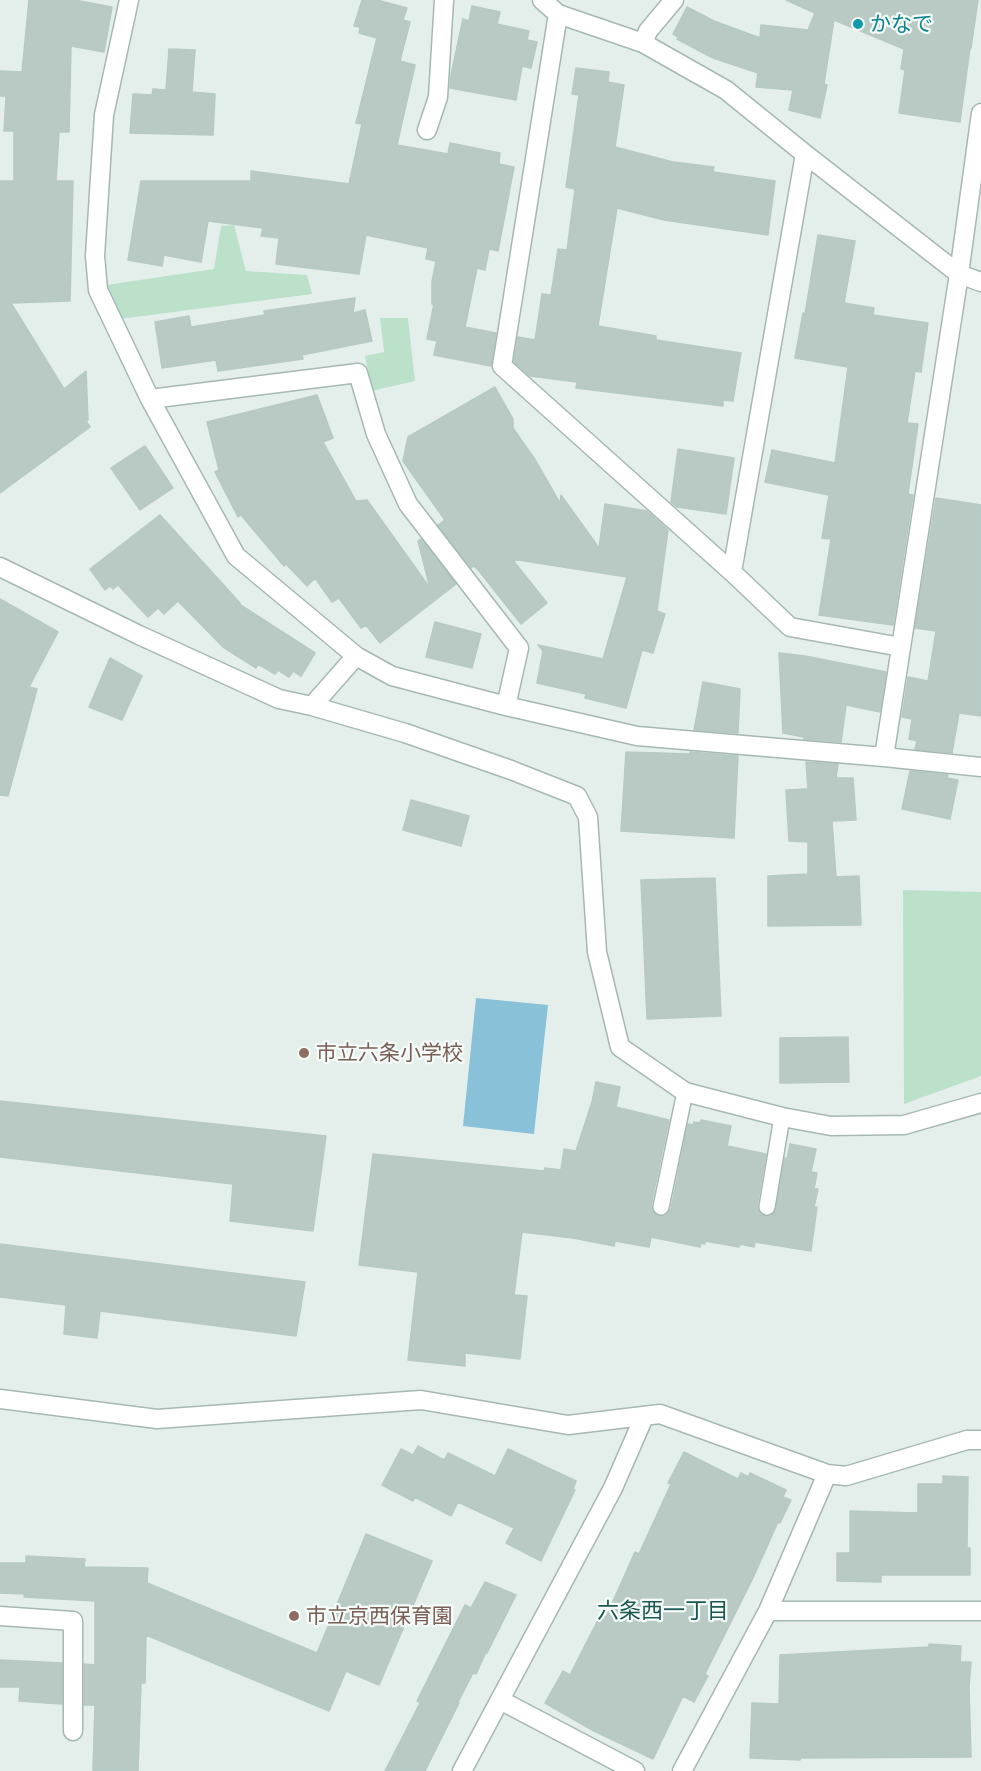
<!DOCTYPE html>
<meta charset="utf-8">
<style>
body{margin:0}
canvas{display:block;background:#e4efeb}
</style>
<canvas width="981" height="1771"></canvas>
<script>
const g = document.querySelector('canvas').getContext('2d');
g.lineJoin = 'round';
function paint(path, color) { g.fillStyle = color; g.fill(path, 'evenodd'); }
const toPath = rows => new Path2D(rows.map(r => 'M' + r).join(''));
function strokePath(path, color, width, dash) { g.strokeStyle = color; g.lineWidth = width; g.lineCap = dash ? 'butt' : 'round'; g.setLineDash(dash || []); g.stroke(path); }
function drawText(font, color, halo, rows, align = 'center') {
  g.font = font + ' Ubuntu,"Noto Sans JP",sans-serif'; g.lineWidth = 4.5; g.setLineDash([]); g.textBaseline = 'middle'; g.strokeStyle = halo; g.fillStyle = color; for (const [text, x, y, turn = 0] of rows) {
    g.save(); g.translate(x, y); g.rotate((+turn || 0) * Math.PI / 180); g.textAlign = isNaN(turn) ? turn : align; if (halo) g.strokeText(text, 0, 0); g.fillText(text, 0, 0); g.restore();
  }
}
const green = toPath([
 [234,225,246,271,307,275,312,294,120,319,106,285,214,269,221,226],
 [380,318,408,318,415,381,372,391,365,356,384,352],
 [903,890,981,892,981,1076,904,1104]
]);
const water = toPath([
 [476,998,548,1005,534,1134,463,1126]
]);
const building = toPath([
 [29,0,74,0,112,7,104,52,71,46,69,132,59,132,56,181,73,181,70,301,11,303,64,389,86,371,88,420,86,421,90,427,0,493,0,181,14,181,14,131,4,131,6,96,0,96,0,71,22,72,29,0],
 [362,0,377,0,407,8,403,20,410,22,400,61,415,65,397,145,448,154,450,143,500,153,499,164,514,167,498,251,489,249,485,270,477,268,465,327,496,333,491,366,434,355,437,341,427,339,434,304,432,304,432,282,436,261,426,259,428,248,366,235,359,274,276,264,279,238,261,236,263,228,208,221,201,262,164,255,162,266,128,260,141,181,251,181,251,171,349,184,362,124,356,123,377,38,359,33,360,27,354,26,362,0],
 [786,0,978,0,971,48,970,48,960,122,899,113,905,70,901,69,904,49,834,20,824,84,827,85,820,118,789,110,793,90,756,87,758,73,713,58,677,39,678,37,673,34,687,7,714,21,760,38,761,25,808,30,815,13,786,0],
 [472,6,500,12,497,24,529,31,527,40,537,42,531,68,522,66,516,100,450,88,451,75,463,19,469,21,472,6],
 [169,49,195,50,192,92,215,94,213,135,130,133,133,94,152,95,153,89,166,90,169,49],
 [576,68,609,72,608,82,624,85,615,147,673,162,714,167,713,172,775,181,768,235,664,220,617,208,598,326,656,336,656,340,741,353,733,401,723,400,723,406,576,388,577,382,530,376,514,362,518,337,535,340,542,294,551,295,558,249,567,250,575,189,566,187,579,95,572,94,576,68],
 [818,235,855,241,844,303,874,308,873,315,928,323,921,372,915,371,907,423,918,424,908,494,913,495,893,625,819,615,831,539,822,538,829,495,765,482,772,450,835,463,848,367,795,358,803,313,805,314,818,235],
 [355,298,353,313,365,310,372,341,302,355,303,359,218,371,216,360,162,368,155,322,189,316,191,327,265,315,264,311,355,298],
 [495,387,513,419,513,428,536,461,560,503,561,495,599,548,605,504,647,511,668,530,657,611,665,614,653,653,642,650,626,708,585,698,586,694,537,683,543,651,538,645,603,659,627,577,512,559,547,603,521,624,479,571,474,566,471,568,438,525,445,520,403,461,408,437,495,387],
 [317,395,333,438,323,442,356,501,367,500,430,588,418,541,421,539,456,584,380,643,366,625,361,628,339,598,332,602,315,578,307,586,286,564,284,566,241,515,238,517,215,472,219,470,207,422,317,395],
 [145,446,173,488,140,510,111,468,145,446],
 [678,449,734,458,726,514,677,507,671,502,678,449],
 [936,498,981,505,981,716,959,713,952,753,915,749,917,741,909,739,912,719,902,717,908,677,928,681,936,631,915,628,936,498],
 [160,515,240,603,239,604,315,653,301,676,293,671,289,677,278,670,275,674,258,664,256,668,223,647,178,601,164,614,158,608,148,617,118,585,113,589,110,586,105,590,90,569,160,515],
 [0,599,58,632,29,687,37,689,8,796,0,795,0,599],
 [435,622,481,634,472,668,426,657,435,622],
 [779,653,805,656,886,672,880,712,846,705,841,742,804,739,804,737,783,733,779,653],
 [110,658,142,676,122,720,89,707,110,658],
 [703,682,740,689,738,733,694,730,703,682],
 [626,752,690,754,690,752,738,756,734,838,621,831,626,752],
 [806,762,838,764,836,778,853,778,856,820,832,821,836,877,859,876,861,925,768,926,768,876,808,874,808,842,789,841,786,790,808,789,806,762],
 [910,771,948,775,947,778,958,780,950,819,902,809,910,771],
 [411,800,469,816,461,846,403,830,411,800],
 [715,878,721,1016,647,1019,641,880,715,878],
 [848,1037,849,1082,780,1083,780,1038,848,1037],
 [596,1082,620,1087,616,1107,669,1120,651,1205,652,1211,658,1216,665,1216,671,1209,688,1124,693,1125,694,1122,700,1123,701,1120,731,1126,727,1146,766,1154,757,1206,760,1214,765,1216,771,1216,776,1209,785,1158,787,1159,790,1144,816,1149,811,1172,817,1173,814,1189,818,1189,814,1207,817,1207,811,1251,755,1242,754,1247,740,1244,739,1247,705,1241,705,1244,701,1243,700,1247,651,1237,649,1247,615,1241,614,1246,573,1238,522,1232,514,1295,527,1296,520,1359,465,1353,465,1366,408,1360,418,1272,359,1265,373,1154,544,1171,545,1168,561,1170,564,1149,576,1151,592,1102,596,1082],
 [0,1101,326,1136,313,1231,230,1221,233,1184,0,1157,0,1101],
 [0,1244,305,1282,296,1336,100,1311,97,1338,64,1334,66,1305,0,1297,0,1244],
 [418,1446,444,1460,448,1453,495,1476,508,1449,576,1481,573,1489,575,1490,541,1561,506,1543,514,1528,458,1502,451,1516,415,1497,413,1501,382,1485,401,1449,413,1455,418,1446],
 [684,1452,738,1479,741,1473,748,1477,750,1473,786,1490,783,1497,791,1500,780,1523,778,1522,752,1580,705,1674,708,1676,694,1702,683,1696,653,1759,594,1731,545,1703,563,1671,570,1675,601,1614,606,1617,635,1552,639,1554,671,1484,668,1483,684,1452],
 [943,1476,968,1477,967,1548,970,1548,970,1575,881,1575,881,1582,837,1581,837,1553,850,1553,850,1511,918,1513,918,1484,943,1484,943,1476],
 [366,1534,432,1561,379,1685,346,1671,329,1711,146,1635,145,1683,141,1683,138,1771,93,1771,95,1705,84,1705,84,1664,95,1665,95,1601,24,1597,25,1594,0,1593,0,1563,26,1563,26,1556,85,1559,84,1567,148,1568,147,1583,317,1653,366,1534],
 [485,1582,516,1595,487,1653,486,1652,476,1674,473,1673,458,1702,459,1703,425,1771,385,1771,420,1703,417,1701,465,1605,471,1608,485,1582],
 [929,1644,961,1646,960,1662,971,1662,969,1688,971,1757,800,1758,800,1760,750,1758,752,1703,779,1704,780,1655,929,1647,929,1644],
 [0,1660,62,1663,62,1704,19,1701,20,1687,0,1687,0,1660]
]);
const lane = toPath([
 [661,1207,685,1092],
 [767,1207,782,1117]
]);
const street = toPath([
 [129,0,104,115,95,256,98,290,150,399,236,556,356,656,392,676,506,706,637,736,884,757,981,767],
 [542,0,558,14,643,43,648,31,674,0],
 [558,14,502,366,732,572,790,627,901,647],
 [643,43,726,90,805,154,959,274,981,282],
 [427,130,438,97,444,0],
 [150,399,358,373,376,434,408,504,519,648,506,706],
 [0,567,139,635,279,699,312,706,405,733,511,770,577,796,588,817,597,952,620,1047,685,1092,782,1117,831,1126,904,1125,981,1103],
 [732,572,805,154],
 [312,706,356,656],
 [884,757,959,274,981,113],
 [0,1399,157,1419,421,1400,568,1425,660,1414,827,1474,846,1476,967,1440,981,1440],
 [768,1611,981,1611],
 [0,1616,73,1621,73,1731],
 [500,1700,635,1771],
 [462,1771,613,1488,644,1417],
 [682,1771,768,1611,827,1474]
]);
const markers = [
 [858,24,6,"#0f9aa8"],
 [304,1053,6,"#8d6e63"],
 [294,1616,6,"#8d6e63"]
];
const cultureNames = [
 ["かなで",870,24]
];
const educationNames = [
 ["市立六条小学校",316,1053],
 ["市立京西保育園",306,1616]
];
const neighbourhoodNames = [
 ["六条西一丁目",663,1611]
];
paint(green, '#bce1cb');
paint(water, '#88c1d8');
paint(building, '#b9cac5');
strokePath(building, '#b6c9c4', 1.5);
strokePath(lane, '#a6b8b4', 18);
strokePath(street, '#a6b8b4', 21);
strokePath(lane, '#fff', 15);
strokePath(street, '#fff', 18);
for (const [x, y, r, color] of markers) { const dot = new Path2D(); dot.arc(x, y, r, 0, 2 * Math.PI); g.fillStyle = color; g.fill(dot); strokePath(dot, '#f5fbf9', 2); }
drawText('21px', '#0d838f', '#f5fbf9', cultureNames, 'left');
drawText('21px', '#785e54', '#f5fbf9', educationNames, 'left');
drawText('22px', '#1b5750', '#f5fbf9', neighbourhoodNames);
</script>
